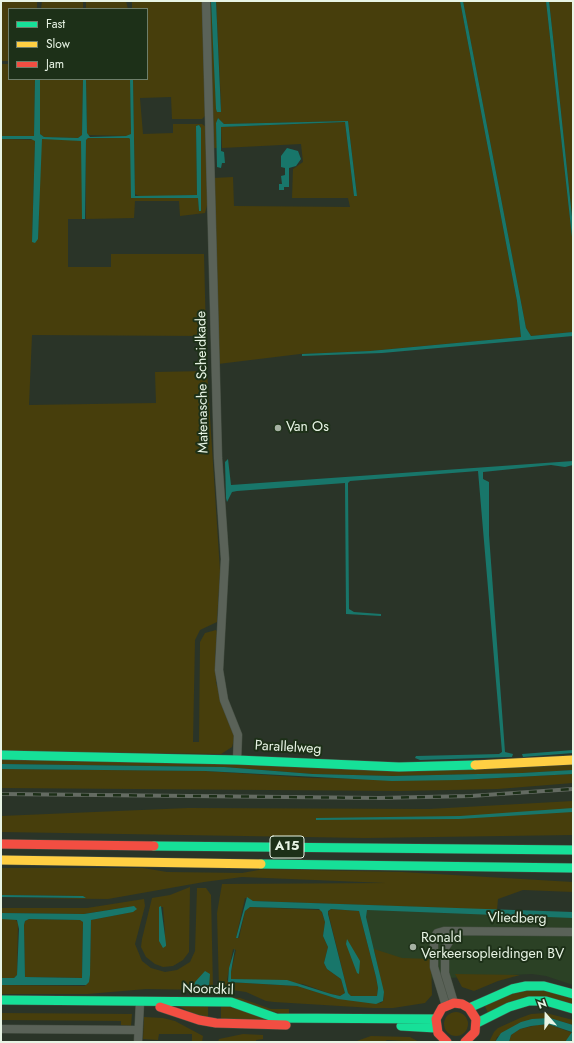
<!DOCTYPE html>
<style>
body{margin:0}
#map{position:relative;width:574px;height:1043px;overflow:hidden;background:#2a3428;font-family:Jost,sans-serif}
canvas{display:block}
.frame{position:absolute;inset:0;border:2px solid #e8f4e5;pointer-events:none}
.legend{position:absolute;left:8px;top:8px;width:140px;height:72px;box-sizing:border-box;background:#1d3018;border:1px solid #6e7e6a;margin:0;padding:5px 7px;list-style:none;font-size:12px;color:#e8f4e5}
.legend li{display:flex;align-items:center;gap:8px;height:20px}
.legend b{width:20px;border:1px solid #6e7e6a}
.north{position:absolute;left:526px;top:995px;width:40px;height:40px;-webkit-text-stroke:3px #1d3018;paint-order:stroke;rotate:340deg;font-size:11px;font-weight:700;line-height:16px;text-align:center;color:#e8f4e5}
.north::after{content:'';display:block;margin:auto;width:14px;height:18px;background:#e8f4e5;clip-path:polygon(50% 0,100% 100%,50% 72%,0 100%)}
</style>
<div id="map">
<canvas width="574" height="1043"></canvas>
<div class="frame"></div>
<ul class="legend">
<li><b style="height:5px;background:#16e098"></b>Fast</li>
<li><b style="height:5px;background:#ffcf43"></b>Slow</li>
<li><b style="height:5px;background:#f24e42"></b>Jam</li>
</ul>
<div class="north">N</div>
</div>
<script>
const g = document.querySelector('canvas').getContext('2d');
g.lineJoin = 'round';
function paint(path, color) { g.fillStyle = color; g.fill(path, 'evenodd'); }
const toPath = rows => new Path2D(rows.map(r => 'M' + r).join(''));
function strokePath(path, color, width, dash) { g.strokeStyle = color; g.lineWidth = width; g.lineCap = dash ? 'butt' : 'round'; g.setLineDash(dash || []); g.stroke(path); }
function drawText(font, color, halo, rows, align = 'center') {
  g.font = font + ' Jost,sans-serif'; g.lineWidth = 4; g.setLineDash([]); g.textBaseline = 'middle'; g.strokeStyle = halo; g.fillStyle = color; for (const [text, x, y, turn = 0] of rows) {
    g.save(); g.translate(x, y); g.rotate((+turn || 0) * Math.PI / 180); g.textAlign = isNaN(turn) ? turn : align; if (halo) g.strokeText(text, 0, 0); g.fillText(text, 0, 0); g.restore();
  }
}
const built = toPath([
 [361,908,573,914,573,985,546,976,532,974,428,979,402,960,371,951]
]);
const green = toPath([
 [1,1,37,1,37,9,9,9,9,61,1,61],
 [42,1,83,1,83,9,41,9],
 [86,1,126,1,128,9,86,9],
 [132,1,203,1,206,115,202,119,172,119,171,97,140,98,143,134,173,133,173,124,202,124,206,127,208,202,205,213,180,216,179,201,135,201,134,218,86,219,86,140,88,138,129,138,131,139,131,198,198,198,199,211,201,211,201,128,199,125,196,126,197,195,141,197,135,194,133,79,147,79,147,9,132,9],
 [209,1,211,1,217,112,221,112,221,104,216,1,460,1,517,301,521,337,370,351,300,354,218,364,213,178,233,177,234,206,350,207,348,198,292,198,293,169,303,162,301,144,222,148,221,127,345,122,354,196,357,195,348,121,224,124,218,118,216,123,217,148,212,148],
 [463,1,546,1,573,246,573,332,531,336,526,328],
 [549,1,573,1,573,226,555,55],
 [1,64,9,64,9,79,35,79,34,136,1,136],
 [40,79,83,79,82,135,78,138,44,137,40,134],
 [86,79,130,79,131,134,129,136,87,135],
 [1,139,35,140,32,242,38,239,40,141,41,139,66,139,82,141,82,219,68,219,68,267,111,267,111,254,204,254,206,336,32,335,29,405,156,403,155,372,207,371,220,571,217,622,200,630,195,640,193,742,199,742,200,642,205,633,216,630,217,632,215,660,216,683,235,735,232,747,221,754,1,751],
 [1,759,573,765,573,770,522,773,393,776,313,774,224,767,1,764],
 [1,769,205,771,312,778,459,780,573,774,573,783,498,789,400,791,1,788],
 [573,801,573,835,365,838,1,832,1,816,188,808,429,809],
 [1,868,143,868,167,872,242,873,264,869,402,872,573,882,573,892,523,890,498,899,497,910,253,901,248,898,245,898,236,938,239,938,245,911,250,907,321,910,325,922,323,936,328,947,324,963,327,969,341,979,345,993,340,996,331,994,303,984,231,979,231,972,236,950,233,949,227,980,229,982,297,986,329,996,381,1003,384,999,383,993,374,949,402,958,431,959,432,995,425,1003,393,1008,373,1008,274,1002,266,1001,246,992,219,988,217,913,222,884,386,883,242,877,204,882,108,899,1,898,85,898,83,896,1,895],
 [190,887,189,952,183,960,173,966,163,967,155,964,146,957,141,947,142,939,152,898,170,895],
 [159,907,163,907,165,933,159,941],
 [197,888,206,888,211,895,213,988,208,990,146,989,88,994,1,994,1,985,85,986,90,969,91,920,127,913,121,908,84,914,1,913,1,908,87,908,144,899,145,906,135,944,142,961,151,968,165,972,177,970,190,962,195,951],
 [331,909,359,911,376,977,378,988,377,996,351,996,348,993,328,912],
 [1,919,15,919,18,923,17,975,14,978,1,978],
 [29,919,80,920,83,922,82,978,25,977,24,925,25,921],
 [455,974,520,975,498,981,474,991,462,987],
 [538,989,573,996,573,1006,550,999,488,1013,484,1004,512,992],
 [222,997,240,998,271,1009,289,1009,289,1016],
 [175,1004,208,1005,208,1020,203,1019],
 [221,1005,229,1005,274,1020,221,1021],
 '444 1024a12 12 0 1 1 24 0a12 12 0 1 1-24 0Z',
 [1,1013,132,1014,131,1026,121,1025,121,1021,1,1020],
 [546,1013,573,1020,573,1025,550,1018,497,1037,495,1042,489,1042,494,1032,498,1028,520,1018,531,1014],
 [144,1017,163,1018,175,1021,203,1036,202,1042,192,1042,192,1034,159,1034,158,1040,143,1039],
 [548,1024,573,1033,565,1042,509,1042,511,1035,520,1029,537,1025],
 [243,1034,263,1035,263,1039,256,1040,256,1042,218,1042,219,1039],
 [371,1036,410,1037,419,1042,387,1040,384,1042,354,1042]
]);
const water = toPath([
 [211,1,216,1,221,112,217,112,216,109],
 [460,1,463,1,526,328,531,336,573,332,573,336,382,353,302,356,302,354,370,351,521,337,517,301],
 [546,1,549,1,555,55,573,226,573,246],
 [35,79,40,79,40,134,44,137,78,138,82,135,83,79,86,79,87,133,90,137,126,136,131,134,130,79,133,79,135,196,197,195,196,126,199,125,201,128,201,211,199,211,198,198,131,198,130,139,129,138,88,138,86,140,85,219,82,219,81,141,42,139,38,239,35,243,32,242,35,141,31,139,1,139,1,136,34,136],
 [218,118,224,124,348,121,357,196,354,196,345,122,221,127,221,151,224,152,225,163,222,163,221,168,217,167,216,123],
 [287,148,298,151,301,159,296,166,289,168,289,187,284,187,284,190,279,190,279,184,282,184,281,176,285,175,285,168,281,167,281,156],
 [228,459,231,485,573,461,573,465,565,467,551,465,483,472,483,479,489,482,489,535,505,752,513,754,512,757,420,760,415,758,416,756,499,754,502,752,478,471,350,481,348,483,349,609,354,612,381,614,381,616,346,614,345,483,237,491,232,492,227,502,226,498,225,462],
 [573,750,573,753,523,757,522,754],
 [1,764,224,767,313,774,393,776,522,773,573,770,573,774,459,780,392,781,205,771,1,769],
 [573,808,573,812,459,819,316,820,316,818,460,816],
 [1,895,83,896,86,898,1,897],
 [247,897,253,901,573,912,573,918,367,910,366,917,384,992,383,1001,376,1004,338,999,297,986,228,982,229,968,235,948,231,972,231,979,287,980,331,994,340,996,345,993,341,979,327,969,324,963,328,947,323,936,325,922,322,912,319,909,250,907,245,911,238,938,236,938],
 [331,909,359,911,376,977,378,988,377,996,351,996,348,993,328,914,328,911],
 [134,906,137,909,133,912,91,920,90,975,89,982,86,985,1,985,1,978,14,978,17,975,19,929,17,920,1,919,1,913,84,914],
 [29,919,80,920,83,922,82,978,25,977,24,925,25,921],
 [161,906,166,944,166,946,163,948,159,941,159,907],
 [347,939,360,961,359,974,357,973,346,944],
 [205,971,210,974,209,987,194,986,195,982],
 [550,1018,573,1025,573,1039,570,1042,565,1042,572,1032,548,1024,531,1026,520,1029,511,1035,509,1042,495,1042,501,1033,521,1022,532,1019]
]);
const street = toPath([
 [206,1,218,458,225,559,219,670,224,700,238,735,237,760],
 [454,1003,445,973,445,948,453,936,460,932],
 [446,1006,434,967,434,939,437,933,444,931,573,932],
 [1,1029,138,1030],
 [138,1042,140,1002]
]);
const fast = toPath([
 [1,755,237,760,399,767,475,765],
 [154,846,573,850],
 [261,864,573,868],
 [1,1000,231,1002,276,1018,436,1019],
 [469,1008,512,989,526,986,544,986,573,994],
 [477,1023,509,1007,529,1001,546,1001,573,1009],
 [401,1026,436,1028]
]);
const slow = toPath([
 [475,765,573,760],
 [1,860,261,864]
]);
const jam = toPath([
 [1,844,154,846],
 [160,1007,199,1020,216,1023,286,1025],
 [447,1042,438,1033,436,1019,442,1008,454,1003,462,1004,469,1008,476,1019,475,1032,465,1042]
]);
const rail = toPath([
 [1,794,379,798,471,796,573,789]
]);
const markers = [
 [278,428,4,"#a6b1a3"],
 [413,947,4,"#a6b1a3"]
];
const shields = [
 [287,847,34]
];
const shieldNames = [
 ["A15",287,847]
];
const streetNames = [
 ["Matenasche Scheidkade",203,382,-91],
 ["Parallelweg",288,748,3],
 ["Vliedberg",517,919,1],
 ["Noordkil",208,990,2]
];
const poiNames = [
 ["Van Os",286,428],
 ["Ronald",421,939],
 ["Verkeersopleidingen BV",421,955]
];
paint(built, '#2b4125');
paint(green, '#473e0c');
paint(water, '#18766a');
strokePath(street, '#464f43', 9);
strokePath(fast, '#464f43', 10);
strokePath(slow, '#464f43', 10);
strokePath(jam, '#464f43', 10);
strokePath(street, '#5a6258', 8);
strokePath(fast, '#16e098', 9);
strokePath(slow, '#ffcf43', 9);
strokePath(jam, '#f24e42', 9);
strokePath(rail, '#646b62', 4);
strokePath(rail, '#1d3018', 2.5, [8]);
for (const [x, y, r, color] of markers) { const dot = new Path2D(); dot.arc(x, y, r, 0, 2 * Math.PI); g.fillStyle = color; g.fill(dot); strokePath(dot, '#1d3018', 1.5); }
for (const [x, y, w] of shields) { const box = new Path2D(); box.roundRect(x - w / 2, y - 11, w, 22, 3); g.fillStyle = '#1d3018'; g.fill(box); strokePath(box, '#e8f4e5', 1); }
drawText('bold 13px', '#e8f4e5', null, shieldNames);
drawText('14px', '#e8f4e5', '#1d3018', streetNames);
drawText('14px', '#e8f4e5', '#1d3018', poiNames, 'left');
</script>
